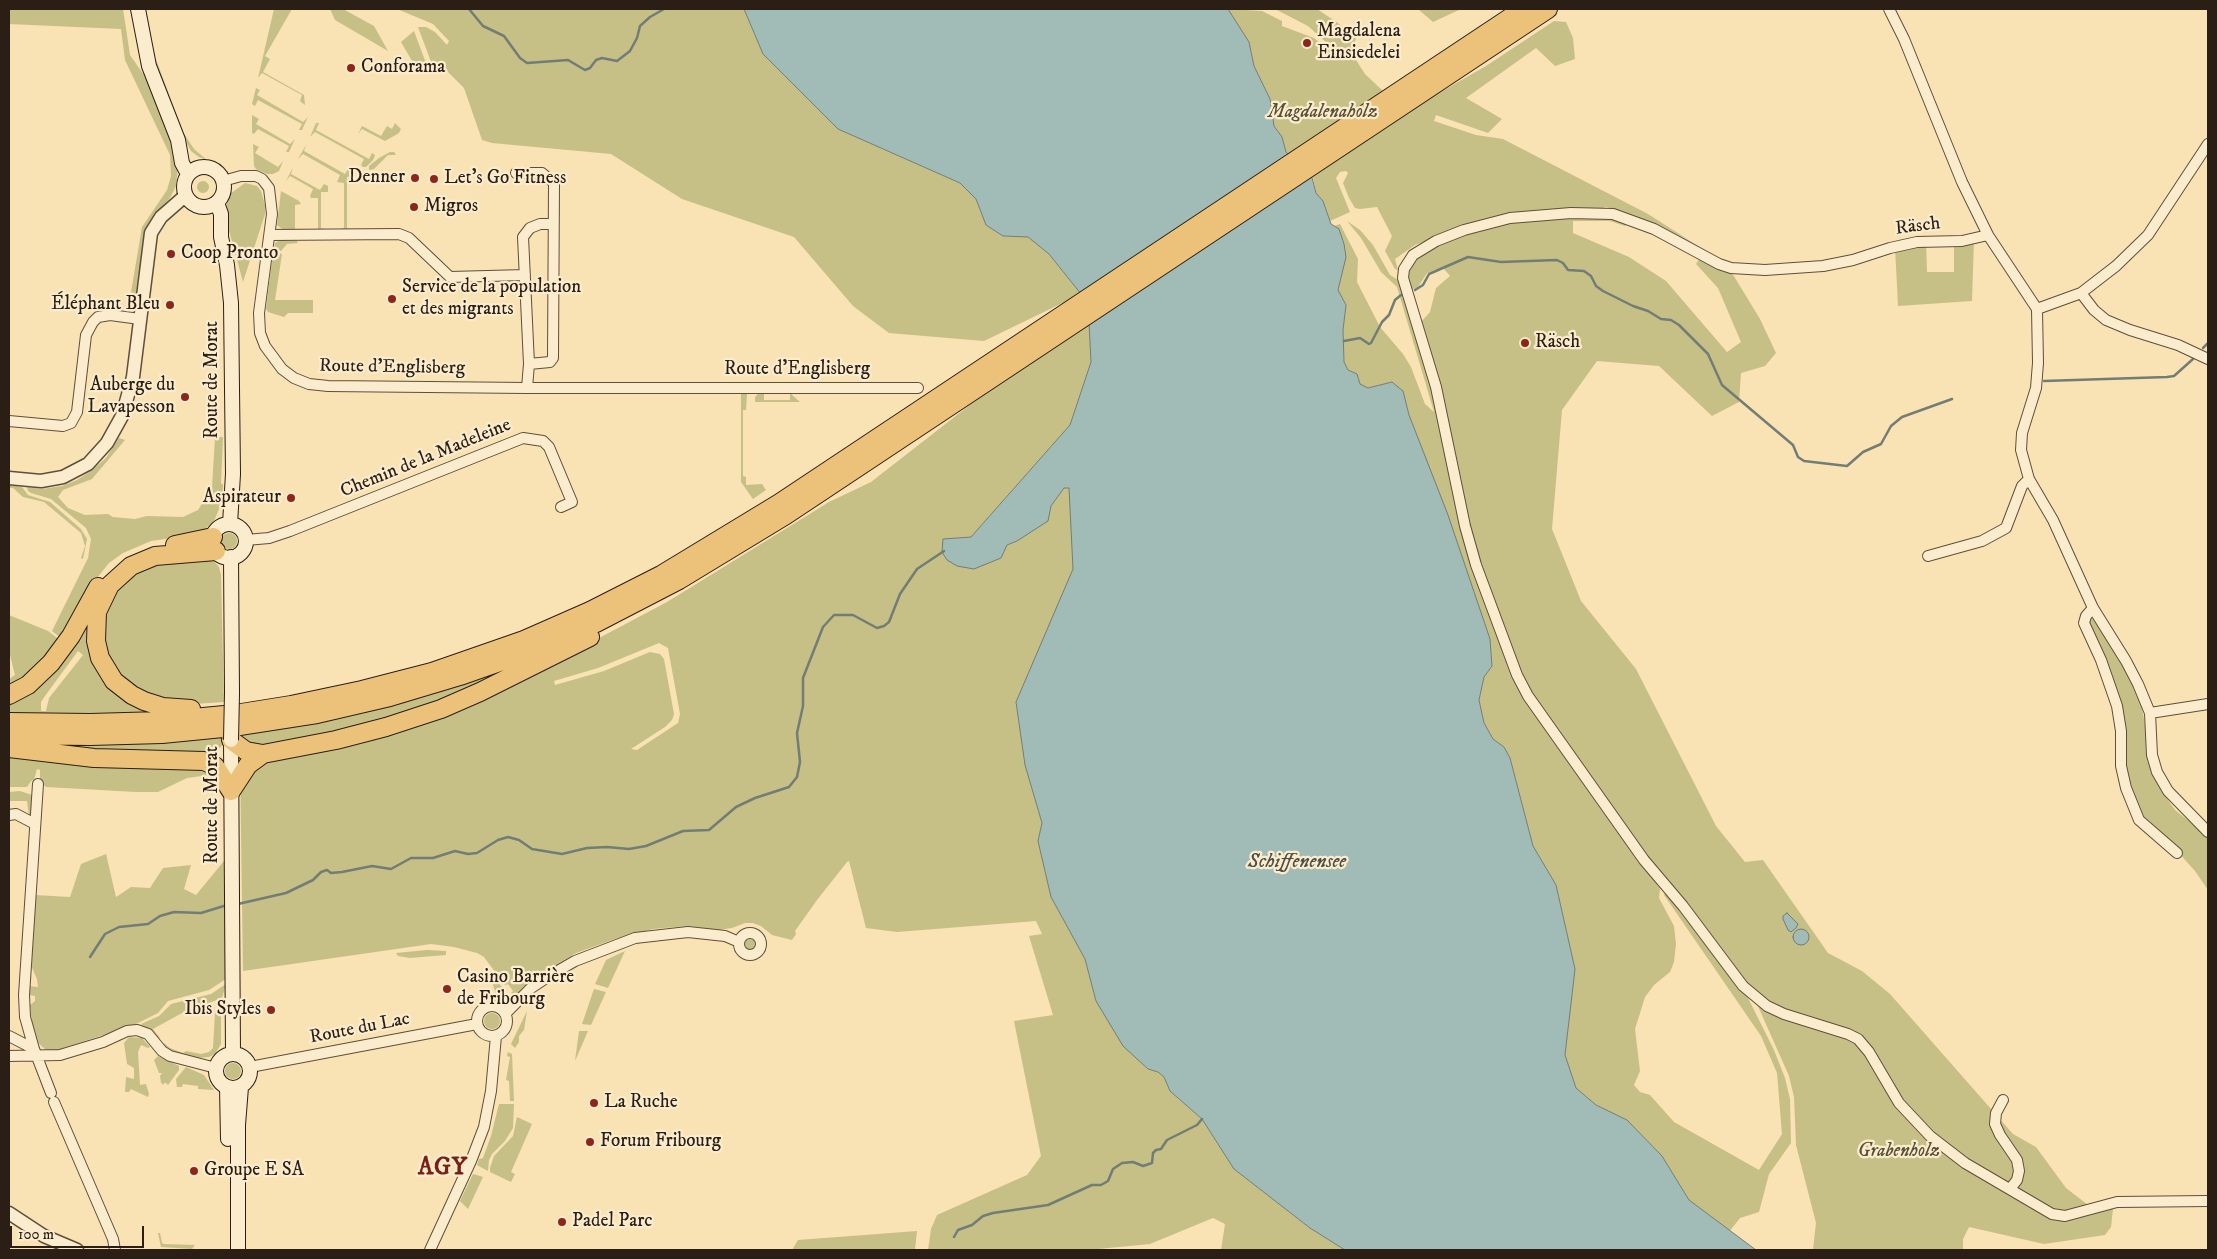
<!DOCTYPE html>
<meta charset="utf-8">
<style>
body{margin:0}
#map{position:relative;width:2217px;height:1259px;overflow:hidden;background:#f9e2b3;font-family:"IM FELL DW Pica",serif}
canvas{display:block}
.frame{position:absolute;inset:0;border:10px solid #2b1e15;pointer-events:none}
.scale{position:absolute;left:10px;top:1226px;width:134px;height:22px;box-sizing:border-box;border:2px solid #2b1e15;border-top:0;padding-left:6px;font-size:15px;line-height:18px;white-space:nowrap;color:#2b1e15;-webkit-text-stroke:4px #fbecce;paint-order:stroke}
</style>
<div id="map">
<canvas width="2217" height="1259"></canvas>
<div class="frame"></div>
<div class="scale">100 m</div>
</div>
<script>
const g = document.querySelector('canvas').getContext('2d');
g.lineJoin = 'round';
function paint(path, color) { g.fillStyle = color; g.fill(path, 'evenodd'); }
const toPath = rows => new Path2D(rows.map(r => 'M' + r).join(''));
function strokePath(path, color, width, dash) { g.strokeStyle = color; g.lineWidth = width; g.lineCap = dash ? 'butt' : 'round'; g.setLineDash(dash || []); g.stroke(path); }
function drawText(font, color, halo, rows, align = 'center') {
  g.font = font + ' "IM FELL DW Pica",serif'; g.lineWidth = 4.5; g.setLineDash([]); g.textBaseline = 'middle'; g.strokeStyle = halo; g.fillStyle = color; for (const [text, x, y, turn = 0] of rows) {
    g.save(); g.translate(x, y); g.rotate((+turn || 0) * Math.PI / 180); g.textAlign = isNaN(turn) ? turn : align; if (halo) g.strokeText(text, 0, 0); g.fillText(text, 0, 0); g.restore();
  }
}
const green = toPath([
 [9,9,123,9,130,55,148,81,175,154,178,167,176,186,170,198,153,217,148,226,137,307,133,311,131,309,131,292,142,227,167,190,171,176,170,155,125,60,121,29,9,24],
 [144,9,146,9,154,54,183,132,194,149,207,160,199,157,191,151,181,133,151,54],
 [274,9,292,9,265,56,270,59,263,72,304,95,305,105,300,101,302,95,262,73,258,78],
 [330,9,343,9,374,26,388,51,335,20],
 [397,9,744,9,763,54,838,129,960,183,976,199,986,225,1003,236,1028,237,1049,254,1081,294,984,341,889,333,853,306,794,237,682,199,611,154,492,143,482,140,464,88,438,62,433,67,418,27,426,27,435,32,447,45,449,41,433,24],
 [1228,9,1262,11,1282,21,1282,26,1314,38,1327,49,1328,44,1308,26,1275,9,1317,9,1357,36,1351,52,1365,74,1383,91,1369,101,1385,124,1486,66,1554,21,1566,22,1573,38,1575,59,1555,66,1536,48,1466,98,1502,119,1488,133,1436,115,1434,121,1476,135,1503,139,1648,214,1723,262,1624,215,1617,210,1606,207,1598,210,1467,225,1415,245,1395,259,1398,270,1395,269,1385,251,1392,236,1377,207,1360,209,1355,208,1349,198,1343,183,1348,173,1346,171,1340,172,1336,178,1350,212,1330,221,1323,201,1316,193,1313,177,1286,152,1282,137,1274,126,1270,99,1254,66,1249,42],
 [1418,9,1461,9,1433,22],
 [414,31,427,66,423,73,415,66,401,42],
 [256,88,260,90,257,95,303,122,308,117,302,130,299,130,302,124,258,100,255,106,252,104],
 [252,115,259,119,256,124,290,144,295,139,289,152,286,152,289,146,258,129,254,134,252,133],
 [316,123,319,123,316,130,369,159,372,153,375,155,373,160,366,167,363,167,361,165,364,159,315,132,310,137],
 [395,123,401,129,399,133,385,141,362,129,358,134,362,126,381,136,387,126,392,129],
 [253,144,259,147,255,153,278,167,283,161,279,171,273,174,267,174,256,169,254,166],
 [306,145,304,151,345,174,348,169,353,171,353,176,347,177,347,228,355,230,336,230,344,228,344,183,337,182,340,175,303,154,298,159],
 [390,152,394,152,396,155,388,155,374,169,369,170,369,166,379,158],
 [293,167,291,174,320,190,324,184,328,186,328,192,321,192,321,228,329,230,310,231,318,229,318,198,311,198,310,196,313,189,290,176,286,181],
 '197 187a6 6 0 1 1 12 0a6 6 0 1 1-12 0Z',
 [245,183,257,186,261,191,265,205,265,214,243,282,224,212,230,194],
 [281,191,299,201,301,204,295,205,295,229,302,229,301,231,285,231,277,225],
 [1571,216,1611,217,1627,222,1625,226,1610,221,1573,221,1573,233,1629,257,1666,281,1727,352,1741,342,1718,288,1696,264,1701,256,1732,273,1760,319,1776,353,1765,366,1741,373,1739,402,1712,416,1659,366,1597,361,1562,410,1552,529,1581,601,1636,669,1716,826,1745,862,1763,860,1828,953,1862,971,1890,994,2013,1134,2036,1147,2066,1188,2088,1205,2113,1209,2111,1227,2105,1235,2044,1244,1969,1227,1963,1239,1963,1250,1813,1250,1816,1223,1796,1145,1794,1097,1789,1076,1757,1004,1783,1019,1744,982,1648,858,1532,696,1520,675,1480,564,1467,516,1439,379,1421,322,1430,312,1436,288,1450,276,1444,269,1437,269,1427,273,1418,287,1411,290,1408,280,1409,269,1413,261,1438,244,1466,233,1512,222],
 [1347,221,1360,230,1373,245,1390,275,1400,281,1432,384,1457,509,1525,698,1660,889,1659,898,1674,926,1676,944,1674,962,1670,972,1654,985,1645,997,1635,1029,1640,1071,1634,1085,1640,1092,1650,1095,1674,1122,1759,1170,1782,1134,1777,1073,1761,1036,1664,895,1666,893,1670,896,1747,996,1774,1050,1785,1078,1790,1099,1791,1143,1769,1174,1759,1212,1740,1218,1729,1232,1689,1200,1662,1156,1627,1120,1596,1105,1576,1088,1565,1055,1575,969,1556,885,1533,846,1510,758,1504,747,1493,739,1484,723,1479,700,1484,677,1492,666,1490,639,1409,415,1403,391,1392,382,1368,388,1360,384,1357,374,1348,370,1344,362,1343,330,1346,305,1338,290,1344,244,1339,230,1334,226,1340,224,1358,259,1357,282,1380,327,1403,354,1411,367,1425,404,1434,412,1397,287,1381,272,1361,238],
 [1974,239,1972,301,1898,306,1895,247,1926,241,1927,272,1954,272,1954,241],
 [280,240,297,241,298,243,287,244,281,251,274,250,275,243],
 [273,252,282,254,275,300,313,300,313,313,288,313,284,317,268,312,266,309],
 [1089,322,1091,362,1070,425,971,537,943,539,1007,545,1017,541,1051,506,1064,488,1069,488,1074,569,1016,702,1025,765,1042,823,1038,841,1051,897,1085,959,1096,1001,1147,1069,1158,1072,1164,1077,1170,1091,1202,1119,1234,1169,1310,1228,1345,1250,1221,1250,1225,1224,1213,1218,1150,1244,1088,1250,928,1250,931,1229,937,1215,1027,1175,1041,1156,1014,1021,1053,1015,1029,936,1042,934,1036,921,897,932,866,928,849,861,847,862,817,900,795,931,796,934,792,940,772,935,761,926,753,923,745,923,732,928,718,930,688,926,653,929,615,939,576,953,544,972,515,995,511,993,513,991,508,984,505,985,484,957,477,953,454,947,431,944,243,971,240,759,238,770,240,735,397,703,479,679,550,664,667,602,829,502,871,482,989,390],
 [659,643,668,648,680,714,678,723,637,750,631,749,665,727,672,720,674,714,664,659,660,654,650,652,604,671,555,685,554,681,598,668],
 [741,392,747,394,746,410,743,410,743,476,746,477,746,485,762,484,766,490,753,499,741,482],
 [759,393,764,393,764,400,790,400,790,393,800,402,755,402,755,397],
 [215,437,223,437,221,483,223,485,222,502,214,521,200,534,151,541,123,553,109,563,93,583,62,639,52,631,88,558,91,539,86,528,51,499,31,493,28,491,27,487,42,489,62,486,77,480,91,471,106,458,119,438,125,440,92,479,63,490,58,497,68,508,85,515,108,514,113,517,135,519,147,516,183,517,198,510,212,488],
 [9,485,22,487,28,495,50,502,81,529,87,539,83,559,81,558,85,546,81,533,44,502,23,497,13,488,9,488],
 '221 541a8 8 0 1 1 16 0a8 8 0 1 1-16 0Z',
 [188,556,212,559,219,567,221,575,224,702,194,704,146,696,118,676,101,641,107,598,135,569],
 [107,583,97,659,156,712,113,715,9,713,9,698,16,695],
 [78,651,83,655,49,698,46,711,41,711,41,702,45,696],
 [9,615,48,631,61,641,46,660,9,689,9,679,15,675,9,651],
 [2089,618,2095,620,2119,656,2133,683,2141,703,2154,773,2161,790,2175,810,2208,836,2208,890,2195,871,2177,851,2142,821,2125,780,2123,723,2088,626],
 [225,736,225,743,214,753,200,758,26,745,138,743],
 [9,754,200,763,223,773,187,778,158,792,136,792,46,787,40,781,40,770,37,769,34,780,31,781,27,787,9,787],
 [20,791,32,795,31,817,29,816,27,801,9,801,9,792],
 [106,854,116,897,131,887,150,888,163,868,191,865,184,889,196,895,224,861,226,979,209,990,168,1001,158,1013,134,1025,57,1050,46,1050,37,1042,32,1023,30,1005,35,1001,35,996,28,995,28,986,38,987,37,979,29,961,35,895,70,897,81,864],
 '743 944a7 7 0 1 1 14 0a7 7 0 1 1-14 0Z',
 [427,950,446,951,446,955,410,958,398,956,396,953],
 [625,951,608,988,595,984,606,960],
 [488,968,508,996,502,999,496,995],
 [226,984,222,998,182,1013,153,1029,160,1038,157,1038,141,1024,159,1016,171,1004,211,994],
 [594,989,606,992,591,1025,582,1024],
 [221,1008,221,1044,215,1054,209,1057,198,1058,184,1056,164,1047,164,1043,170,1048,183,1053,186,1051,201,1054,209,1052,213,1048,215,1012],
 [527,1011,524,1030,519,1036,519,1042,515,1048,511,1044],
 '484 1021a8 8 0 1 1 16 0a8 8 0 1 1-16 0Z',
 [579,1031,588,1031,575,1061],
 [129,1037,142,1038,150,1047,148,1048,141,1045,138,1052,140,1085,146,1084,149,1094,148,1097,131,1089,129,1092,125,1092,126,1077,134,1079,134,1068,127,1064,124,1043],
 [508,1052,512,1054,514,1101,510,1101,509,1081,506,1080,510,1057,507,1056],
 [158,1056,179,1066,179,1070,168,1085,166,1083,164,1083,164,1085,161,1083,160,1076,162,1073,159,1073,154,1060],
 '225 1071a8 8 0 1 1 16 0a8 8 0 1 1-16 0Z',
 [186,1067,204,1075,214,1090,198,1089,198,1086,183,1084,182,1087,177,1087,176,1079],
 [499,1104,514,1104,513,1128,505,1141,492,1154,489,1160,488,1171,477,1165,479,1159,483,1158,491,1136],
 [517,1117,532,1124,511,1172,515,1174,511,1182,490,1172,490,1168,494,1156,513,1136],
 [473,1174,483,1177,468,1209,460,1201],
 [917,1231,915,1250,792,1250,798,1240],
 [158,1233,160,1233,162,1243,164,1244,195,1245,192,1249,161,1247]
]);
const water = toPath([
 [744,9,1228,9,1249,42,1254,66,1270,99,1274,126,1282,137,1286,152,1295,161,1310,170,1316,193,1323,201,1331,224,1339,229,1344,244,1346,257,1338,290,1346,305,1343,330,1344,362,1348,370,1357,374,1360,384,1368,388,1392,382,1403,391,1409,415,1448,515,1490,639,1492,666,1484,677,1479,700,1484,723,1493,739,1504,747,1510,758,1533,846,1556,885,1575,969,1565,1055,1576,1088,1596,1105,1627,1120,1662,1156,1689,1200,1756,1250,1345,1250,1310,1228,1234,1169,1202,1119,1170,1091,1164,1077,1158,1072,1148,1069,1123,1046,1096,1001,1085,959,1051,897,1038,841,1042,823,1025,765,1016,702,1073,569,1069,488,1064,488,1051,506,1048,521,1017,541,1007,545,1001,558,974,569,957,566,947,560,942,552,943,539,971,537,1070,425,1091,362,1089,322,1081,294,1049,254,1028,237,1003,236,986,225,976,199,960,183,838,129,763,54,744,9],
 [1787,913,1798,924,1796,928,1791,932,1788,930,1783,919,1783,916,1787,913],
 '1793 937a8 8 0 1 1 16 0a8 8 0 1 1-16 0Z'
]);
const stream = toPath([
 [469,9,483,26,504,36,520,58,527,63,568,60,585,70,590,68,596,60,602,58,617,61,630,51,637,38,640,26,650,17,664,9],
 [1415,290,1423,285,1429,274,1468,257,1501,262,1557,260,1563,263,1568,270,1584,271,1591,276,1596,286,1603,291,1633,306,1648,311,1661,319,1671,320,1679,325,1708,354,1722,385,1793,445,1798,457,1804,461,1847,466,1863,452,1881,444,1891,426,1902,417,1952,399],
 [1344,341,1360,338,1369,344,1371,343,1382,322,1389,315,1395,300,1401,295],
 [2203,348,2208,343],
 [2044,381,2167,377,2174,376,2193,359],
 [238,904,286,893,313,880,321,872,327,870,331,873,342,872,372,866,391,869,411,858,433,858,455,851,468,854,477,853,498,840,508,837,519,840,532,849,562,854,587,848,607,847,629,849,646,846,683,831,709,830,736,807,755,798,789,787,797,777,800,762,797,733,803,706,803,678,823,627,834,615,853,615,877,628,884,626,889,622,900,594,917,569,944,551],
 [90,957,105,934,119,927,148,924,160,916,174,912,201,913,227,905],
 [954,1237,958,1230,972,1225,983,1216,993,1213,1048,1205,1092,1185,1101,1185,1108,1181,1113,1169,1122,1163,1133,1162,1143,1166,1152,1163,1153,1153,1156,1150,1161,1149,1167,1140,1197,1125,1202,1119]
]);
const minor = toPath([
 [1889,9,1904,39,1962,182,1988,235,2037,309,2038,363,2036,388,2022,433,2021,450,2029,479,2053,520,2093,608,2126,661,2138,684,2150,713,2152,755,2157,772,2168,791,2208,832],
 [516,173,542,173,554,183,553,358,550,362,529,364],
 [223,181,241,176,256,176,262,179,269,188,272,214,259,313,260,333,265,346,282,369,294,378,309,384,328,386,527,388,918,388],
 [270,235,399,234,409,238,450,277,525,275],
 [1988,235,1962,241,1917,242,1890,248,1853,260,1823,266,1765,270,1731,268,1719,264,1654,229,1613,214,1571,213,1510,218,1464,230,1436,241,1413,255,1404,269,1403,278,1436,387,1465,526,1476,565,1517,675,1528,696,1644,860,1683,906,1743,986,1767,1006,1784,1014,1848,1034,1858,1039,1869,1052,1899,1103,1930,1136,1965,1163,2052,1214,2065,1216,2117,1202,2208,1201],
 [2081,293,2094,310,2106,320,2130,330,2178,345,2208,359],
 [2037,309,2081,293,2116,266,2148,235,2208,144],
 [527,388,529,364,523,237,530,228,540,224,552,224],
 [9,421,63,426,71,423,77,412,86,335,93,322,98,317,110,315,140,319],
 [246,540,269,538,290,531,523,438,543,441,549,447,572,502,561,507],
 [1928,556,1982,541,2006,528,2022,486,2029,479],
 [2093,608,2086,616,2084,623,2101,660,2117,706,2121,731,2121,766,2126,788,2139,820,2177,853],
 [2150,713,2208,704],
 [38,784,24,995,25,1017,34,1049,51,1093],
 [9,815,16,814,35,824],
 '739 944a11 11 0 1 1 22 0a11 11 0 1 1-22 0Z',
 '477 1021a15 15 0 1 1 30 0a15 15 0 1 1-30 0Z',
 [506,1013,531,988,549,976,575,961,635,938,688,932,725,936,739,942],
 [9,1036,34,1049],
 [9,1056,60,1055,103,1042,127,1031,137,1030,148,1034,162,1051,170,1056,216,1068],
 [250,1067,477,1024],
 [2003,1100,1996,1113,1995,1124,2000,1135,2017,1160,2019,1171,2017,1180,2010,1189],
 [54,1102,113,1239,115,1250],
 [430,1250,471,1161,484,1127,491,1091,496,1036]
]);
const tertiary = toPath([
 [9,478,41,481,63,477,88,464,107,443,122,416,133,377,151,233,161,217,185,196],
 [9,1213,44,1236,77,1250]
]);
const secondary = toPath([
 [138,9,149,66,178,140,182,163,188,174],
 '184 187a20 20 0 1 1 40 0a20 20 0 1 1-40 0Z',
 [217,203,221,214,221,237,227,265,231,303,233,474,230,524],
 '212 541a17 17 0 1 1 34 0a17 17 0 1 1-34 0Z',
 [231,557,232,693],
 [231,740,233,1054],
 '216 1071a17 17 0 1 1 34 0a17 17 0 1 1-34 0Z',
 [227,1087,228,1139],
 [238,1250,238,1125,241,1087]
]);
const motorway = toPath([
 [175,545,213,537],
 [9,695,28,685,51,663,71,636,98,587],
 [191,709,163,707,144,701,132,695,114,681,100,658,96,641,97,612,110,585,131,566,155,556,216,551],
 [9,722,90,723,161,721,235,714,291,705,362,690,432,672,524,640,590,611,661,575,778,504,1523,9],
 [9,735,90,736,162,734,233,727,317,714,390,697,460,676,528,652,596,623,679,580,786,515,1548,9],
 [231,740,246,751,263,754,336,740,386,727,441,709,480,692,590,637],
 [9,748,94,758,204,761,215,766,231,791,248,765,263,754]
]);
const secondaryBridge = toPath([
 [231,740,232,693]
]);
const markers = [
 [1307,43,5,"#8f2418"],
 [351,68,5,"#8f2418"],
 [415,178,5,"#8f2418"],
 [434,179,5,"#8f2418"],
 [414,207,5,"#8f2418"],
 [171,254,5,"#8f2418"],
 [392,299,5,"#8f2418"],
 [170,305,5,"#8f2418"],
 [1525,343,5,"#8f2418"],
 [185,397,5,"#8f2418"],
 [291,498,5,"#8f2418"],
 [447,989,5,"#8f2418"],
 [271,1010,5,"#8f2418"],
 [594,1103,5,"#8f2418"],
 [590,1142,5,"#8f2418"],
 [194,1171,5,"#8f2418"],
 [562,1222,5,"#8f2418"]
];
const poiNames = [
 ["Magdalena",1317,32],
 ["Einsiedelei",1317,54],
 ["Conforama",361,68],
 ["Denner",405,178,"right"],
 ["Let's Go Fitness",444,179],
 ["Migros",424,207],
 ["Coop Pronto",181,254],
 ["Service de la population",402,288],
 ["et des migrants",402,310],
 ["Éléphant Bleu",160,305,"right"],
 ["Räsch",1535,343],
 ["Auberge du",175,386,"right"],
 ["Lavapesson",175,408,"right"],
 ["Aspirateur",281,498,"right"],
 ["Casino Barrière",457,978],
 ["de Fribourg",457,1000],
 ["Ibis Styles",261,1010,"right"],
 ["La Ruche",604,1103],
 ["Forum Fribourg",600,1142],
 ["Groupe E SA",204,1171],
 ["Padel Parc",572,1222]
];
const parkNames = [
 ["Magdalenaholz",1323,113],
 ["Grabenholz",1899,1152]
];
const streetNames = [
 ["Räsch",1918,227,-7],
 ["Route d'Englisberg",392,368,1],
 ["Route d'Englisberg",797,370],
 ["Route de Morat",213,380,-90],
 ["Chemin de la Madeleine",426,459,-22],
 ["Route de Morat",213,805,-90],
 ["Route du Lac",360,1029,-11]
];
const waterNames = [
 ["Schiffenensee",1297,863]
];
const districtNames = [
 ["AGY",443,1169]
];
paint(green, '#c6c087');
paint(water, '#a1bcb7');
strokePath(water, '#727d76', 1);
strokePath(stream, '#727d76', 2.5);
strokePath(minor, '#5e4f3c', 12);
strokePath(tertiary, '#5e4f3c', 15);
strokePath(secondary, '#2b1e15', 16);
strokePath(motorway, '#2b1e15', 20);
strokePath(minor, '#fbecce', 10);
strokePath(tertiary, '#fbecce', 12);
strokePath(secondary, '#fbecce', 14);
strokePath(motorway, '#ecc17a', 18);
strokePath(secondaryBridge, '#2b1e15', 16, []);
strokePath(secondaryBridge, '#fbecce', 14);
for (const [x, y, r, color] of markers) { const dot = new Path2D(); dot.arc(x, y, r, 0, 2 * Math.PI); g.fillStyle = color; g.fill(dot); strokePath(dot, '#fbecce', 2); }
drawText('19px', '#2b1e15', '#fbecce', poiNames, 'left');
drawText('italic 19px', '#5a4f37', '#fbecce', parkNames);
drawText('19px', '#2b1e15', '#fbecce', streetNames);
drawText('italic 20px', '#4e4d46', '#fbecce', waterNames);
g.letterSpacing = '1px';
drawText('bold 24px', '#7a1f14', '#fbecce', districtNames);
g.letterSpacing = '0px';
</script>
